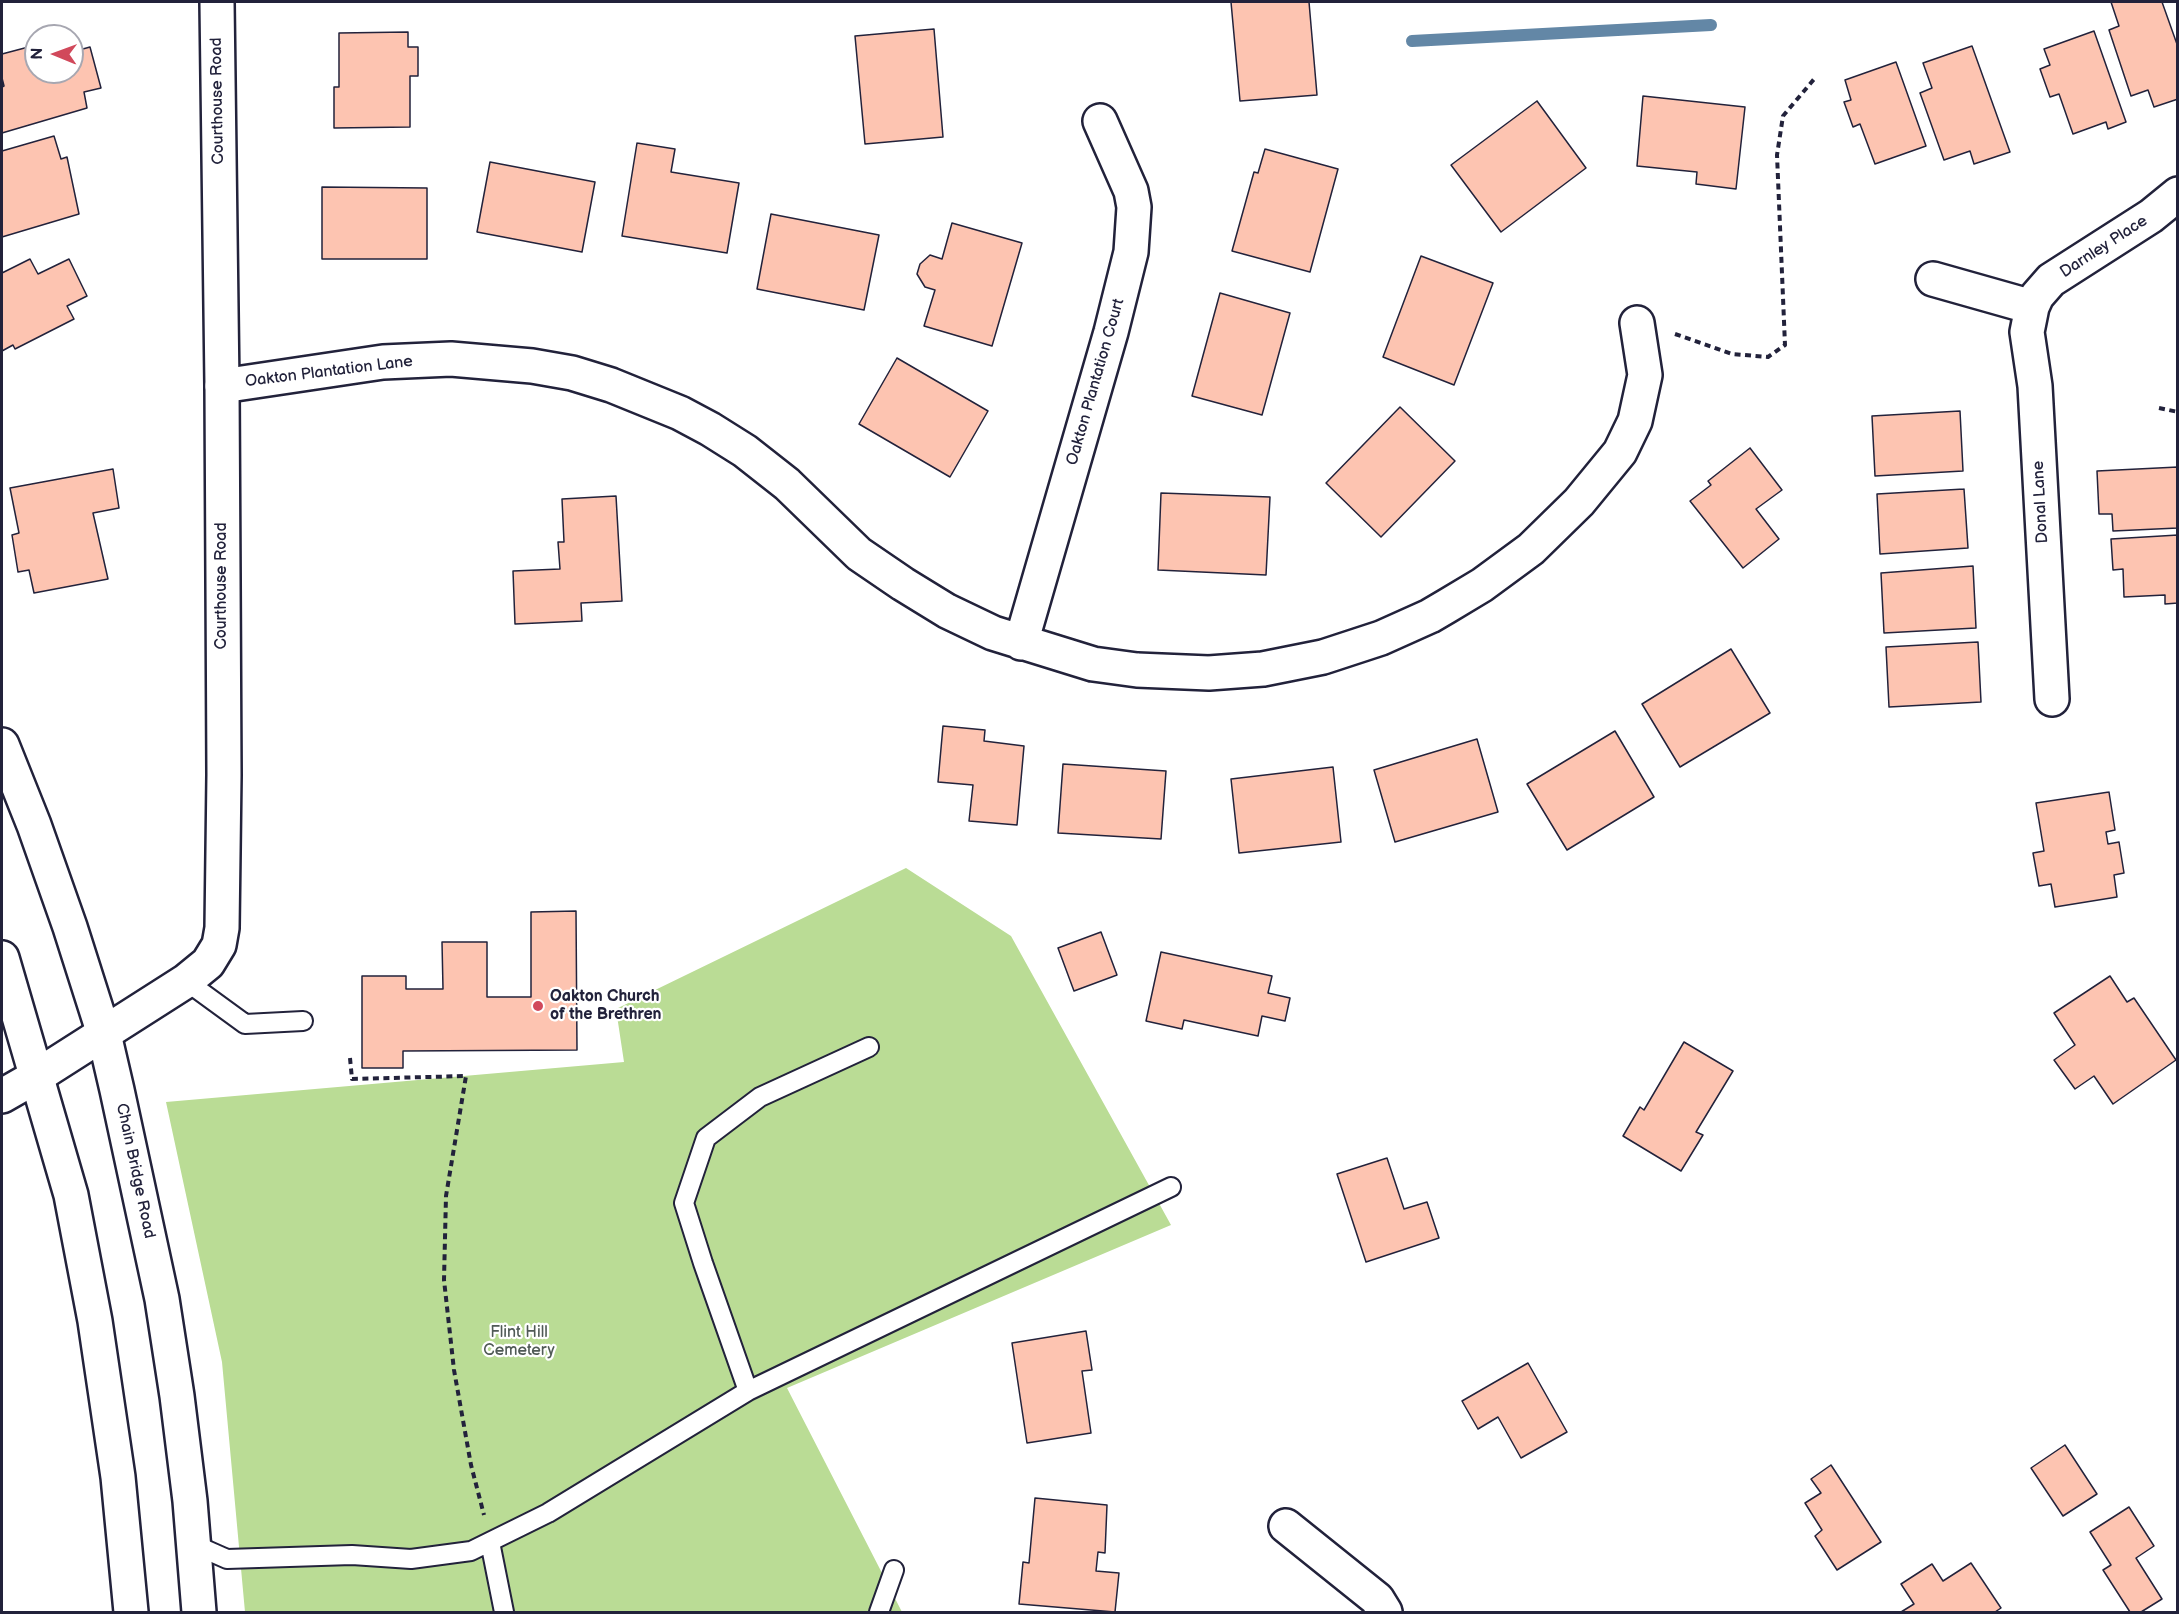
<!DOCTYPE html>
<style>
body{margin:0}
#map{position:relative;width:2179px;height:1614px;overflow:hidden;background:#fff;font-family:"Balsamiq Sans",sans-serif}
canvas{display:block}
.frame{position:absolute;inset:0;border:3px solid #22223b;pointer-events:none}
.north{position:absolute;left:24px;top:24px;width:60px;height:60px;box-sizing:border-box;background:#fff;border:2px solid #a7a7b1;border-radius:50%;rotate:271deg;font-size:16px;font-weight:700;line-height:24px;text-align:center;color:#22223b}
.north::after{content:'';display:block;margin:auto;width:21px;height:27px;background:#d1495b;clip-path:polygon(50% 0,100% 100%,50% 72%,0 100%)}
</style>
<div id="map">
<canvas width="2179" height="1614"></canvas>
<div class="frame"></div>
<div class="north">N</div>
</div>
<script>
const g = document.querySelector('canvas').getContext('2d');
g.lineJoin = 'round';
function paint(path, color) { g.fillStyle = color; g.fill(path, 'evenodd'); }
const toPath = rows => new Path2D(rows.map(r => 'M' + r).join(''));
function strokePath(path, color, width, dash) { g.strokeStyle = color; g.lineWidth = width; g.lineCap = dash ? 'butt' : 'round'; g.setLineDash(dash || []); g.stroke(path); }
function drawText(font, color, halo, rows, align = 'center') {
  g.font = font + ' "Balsamiq Sans",sans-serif'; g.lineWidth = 4.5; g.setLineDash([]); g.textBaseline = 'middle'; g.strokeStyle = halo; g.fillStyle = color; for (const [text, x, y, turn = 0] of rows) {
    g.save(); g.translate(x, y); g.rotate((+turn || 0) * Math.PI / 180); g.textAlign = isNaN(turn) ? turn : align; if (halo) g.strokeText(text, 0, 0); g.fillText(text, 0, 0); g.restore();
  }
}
const green = toPath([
 [906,868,1011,936,1171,1225,787,1388,902,1612,245,1612,222,1362,166,1102,624,1062,616,1009]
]);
const stream = toPath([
 [1412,41,1711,25]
]);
const building = toPath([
 [1231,2,1309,2,1317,95,1240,101,1231,2],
 [2111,2,2162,2,2178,47,2178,99,2154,107,2148,90,2131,96,2109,30,2119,26,2111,2],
 [934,29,943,137,865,144,855,36,934,29],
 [2094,31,2126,122,2108,129,2106,122,2073,134,2059,94,2050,97,2040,69,2050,65,2044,49,2094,31],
 [408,32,408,47,418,47,418,76,410,76,410,127,334,128,334,87,339,87,339,33,408,32],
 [36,45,36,72,72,72,72,52,90,47,101,88,84,92,87,108,2,133,2,87,4,86,2,78,2,54,36,45],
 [1972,46,2010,152,1974,164,1970,151,1944,160,1920,93,1932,88,1923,63,1972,46],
 [1896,62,1926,146,1875,164,1860,124,1853,127,1844,102,1851,100,1845,80,1896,62],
 [1643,96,1745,107,1736,189,1696,184,1697,172,1637,166,1643,96],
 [1537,101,1586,168,1501,232,1451,165,1537,101],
 [54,136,61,159,67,157,79,214,2,237,2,151,54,136],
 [637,143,675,149,671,172,739,183,727,253,622,236,637,143],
 [1265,149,1338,169,1310,272,1232,251,1254,172,1258,173,1265,149],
 [490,162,595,182,582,252,477,232,490,162],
 [322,187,427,188,427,259,322,259,322,187],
 [771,214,879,235,864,310,757,289,771,214],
 [952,223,1022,243,992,346,924,326,935,290,925,287,917,274,920,264,930,255,942,259,952,223],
 [1421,256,1493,283,1454,385,1383,357,1421,256],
 [30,259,38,274,69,259,87,296,67,306,74,319,15,349,13,345,2,351,2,273,30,259],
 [1220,293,1290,313,1262,415,1192,396,1220,293],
 [897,358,988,411,950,477,859,424,897,358],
 [1400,407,1455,461,1381,537,1326,483,1400,407],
 [1960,411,1963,471,1875,476,1872,416,1960,411],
 [1750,448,1782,490,1756,509,1779,539,1743,568,1690,501,1711,485,1708,481,1750,448],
 [2178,467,2178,528,2113,531,2112,514,2099,514,2097,471,2178,467],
 [113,469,119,508,93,513,108,579,34,593,29,570,18,572,12,535,19,533,10,488,113,469],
 [1964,489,1968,548,1880,554,1877,494,1964,489],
 [1161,493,1270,497,1266,575,1158,570,1161,493],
 [616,496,622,601,581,603,582,621,515,624,513,571,560,569,558,542,564,542,562,499,616,496],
 [2178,535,2178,603,2165,604,2165,595,2124,597,2123,569,2113,570,2111,539,2178,535],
 [1973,566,1976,628,1884,633,1881,573,1973,566],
 [1978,642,1981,702,1889,707,1886,647,1978,642],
 [1731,649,1770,713,1680,767,1642,704,1731,649],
 [943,726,985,730,984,741,1024,746,1017,825,969,821,973,785,938,782,943,726],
 [1615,731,1654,797,1567,850,1527,784,1615,731],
 [1477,739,1498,812,1395,842,1374,770,1477,739],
 [1063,764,1166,771,1161,839,1058,833,1063,764],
 [1333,767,1341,842,1239,853,1231,779,1333,767],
 [2109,792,2115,830,2106,832,2108,844,2119,842,2124,873,2114,875,2117,897,2055,907,2051,884,2039,886,2033,853,2044,851,2036,803,2109,792],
 [576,911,577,1050,403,1051,403,1068,362,1068,362,976,406,976,406,989,443,989,442,942,487,942,487,997,531,997,531,912,576,911],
 [1101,932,1117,975,1074,991,1058,948,1101,932],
 [1161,952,1272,976,1268,993,1290,998,1285,1021,1262,1016,1258,1036,1184,1020,1182,1029,1146,1021,1161,952],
 [2110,976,2127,1002,2134,998,2176,1060,2113,1104,2094,1076,2075,1089,2054,1060,2075,1045,2054,1013,2110,976],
 [1684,1042,1733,1071,1696,1132,1703,1135,1681,1171,1623,1136,1640,1107,1644,1110,1684,1042],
 [1387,1158,1404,1209,1427,1202,1439,1238,1366,1262,1337,1174,1387,1158],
 [1086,1331,1092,1370,1082,1371,1091,1433,1027,1443,1012,1343,1086,1331],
 [1528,1363,1567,1432,1521,1458,1498,1417,1478,1429,1462,1401,1528,1363],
 [2065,1445,2097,1494,2063,1516,2031,1468,2065,1445],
 [1831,1465,1881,1542,1837,1570,1815,1536,1822,1530,1805,1503,1821,1493,1811,1479,1831,1465],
 [1035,1498,1107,1505,1105,1553,1098,1552,1096,1571,1119,1573,1115,1612,1019,1604,1023,1562,1029,1563,1035,1498],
 [2129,1507,2154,1546,2136,1558,2162,1599,2141,1612,2130,1612,2103,1570,2111,1565,2090,1532,2129,1507],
 [1971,1563,2001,1608,1995,1612,1901,1612,1914,1604,1901,1584,1932,1564,1943,1581,1971,1563]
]);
const path = toPath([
 [1675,334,1732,354,1768,357,1785,345,1777,155,1783,116,1815,78],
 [2159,408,2178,412],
 [350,1058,352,1079,466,1076,446,1196,444,1280,454,1370,471,1465,484,1515]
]);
const lane = toPath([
 [186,981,245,1024,303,1021],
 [748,1391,1171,1187],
 [490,1542,504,1612],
 [193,1544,227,1559,352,1555,411,1559,471,1551,548,1513,748,1391,703,1263,684,1203,706,1138,760,1097,869,1047],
 [879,1612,894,1570]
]);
const street = toPath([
 [1933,279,2032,307],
 [222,386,383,362,451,359,532,366,572,373,611,385,680,413,710,429,745,451,787,484,859,554,903,584,947,611,993,633,1093,664,1137,670,1209,673,1263,669,1323,657,1381,638,1430,616,1447,606,1482,585,1531,549,1579,502,1620,452,1635,421,1645,375,1637,323],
 [1021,643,1111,332,1131,252,1134,207,1131,191,1100,121],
 [2052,699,2035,386,2027,332,2032,307,2037,296,2051,280,2151,216,2178,194],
 [2,1096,37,1076],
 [1286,1526,1377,1599,1385,1612]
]);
const secondary = toPath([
 [37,1076,186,981,208,963,219,945,222,928,224,775,222,386,217,2]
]);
const primary = toPath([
 [2,745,34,825,70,927,104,1034,117,1090,162,1299,177,1396,190,1501,199,1612],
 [2,958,71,1195,95,1321,118,1477,131,1612]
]);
const markers = [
 [538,1006,6,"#d1495b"]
];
const streetNames = [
 ["Courthouse Road",218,101,-91],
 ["Darnley Place",2104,247,-33],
 ["Oakton Plantation Lane",329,372,-7],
 ["Oakton Plantation Court",1096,382,-74],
 ["Donal Lane",2041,502,-93],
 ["Courthouse Road",222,586,-90],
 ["Chain Bridge Road",135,1171,78]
];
const poiNames = [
 ["Oakton Church",550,997],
 ["of the Brethren",550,1015]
];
const parkNames = [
 ["Flint Hill",519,1333],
 ["Cemetery",519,1351]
];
paint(green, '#badc95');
strokePath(stream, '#6387a6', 12);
paint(building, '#fdc4b1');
strokePath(building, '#22223b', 1.5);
strokePath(lane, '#22223b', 22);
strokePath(street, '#22223b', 38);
strokePath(secondary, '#22223b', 38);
strokePath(primary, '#22223b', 38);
strokePath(path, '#22223b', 4, [6, 4.5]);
strokePath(lane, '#fff', 18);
strokePath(street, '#fff', 33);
strokePath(secondary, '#fff', 33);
strokePath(primary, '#fff', 33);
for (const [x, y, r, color] of markers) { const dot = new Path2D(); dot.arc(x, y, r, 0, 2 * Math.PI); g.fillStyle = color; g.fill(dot); strokePath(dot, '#fff', 2); }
drawText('16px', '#22223b', '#fff', streetNames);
drawText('bold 16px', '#22223b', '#fff', poiNames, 'left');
drawText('16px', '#505a56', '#fff', parkNames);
</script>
